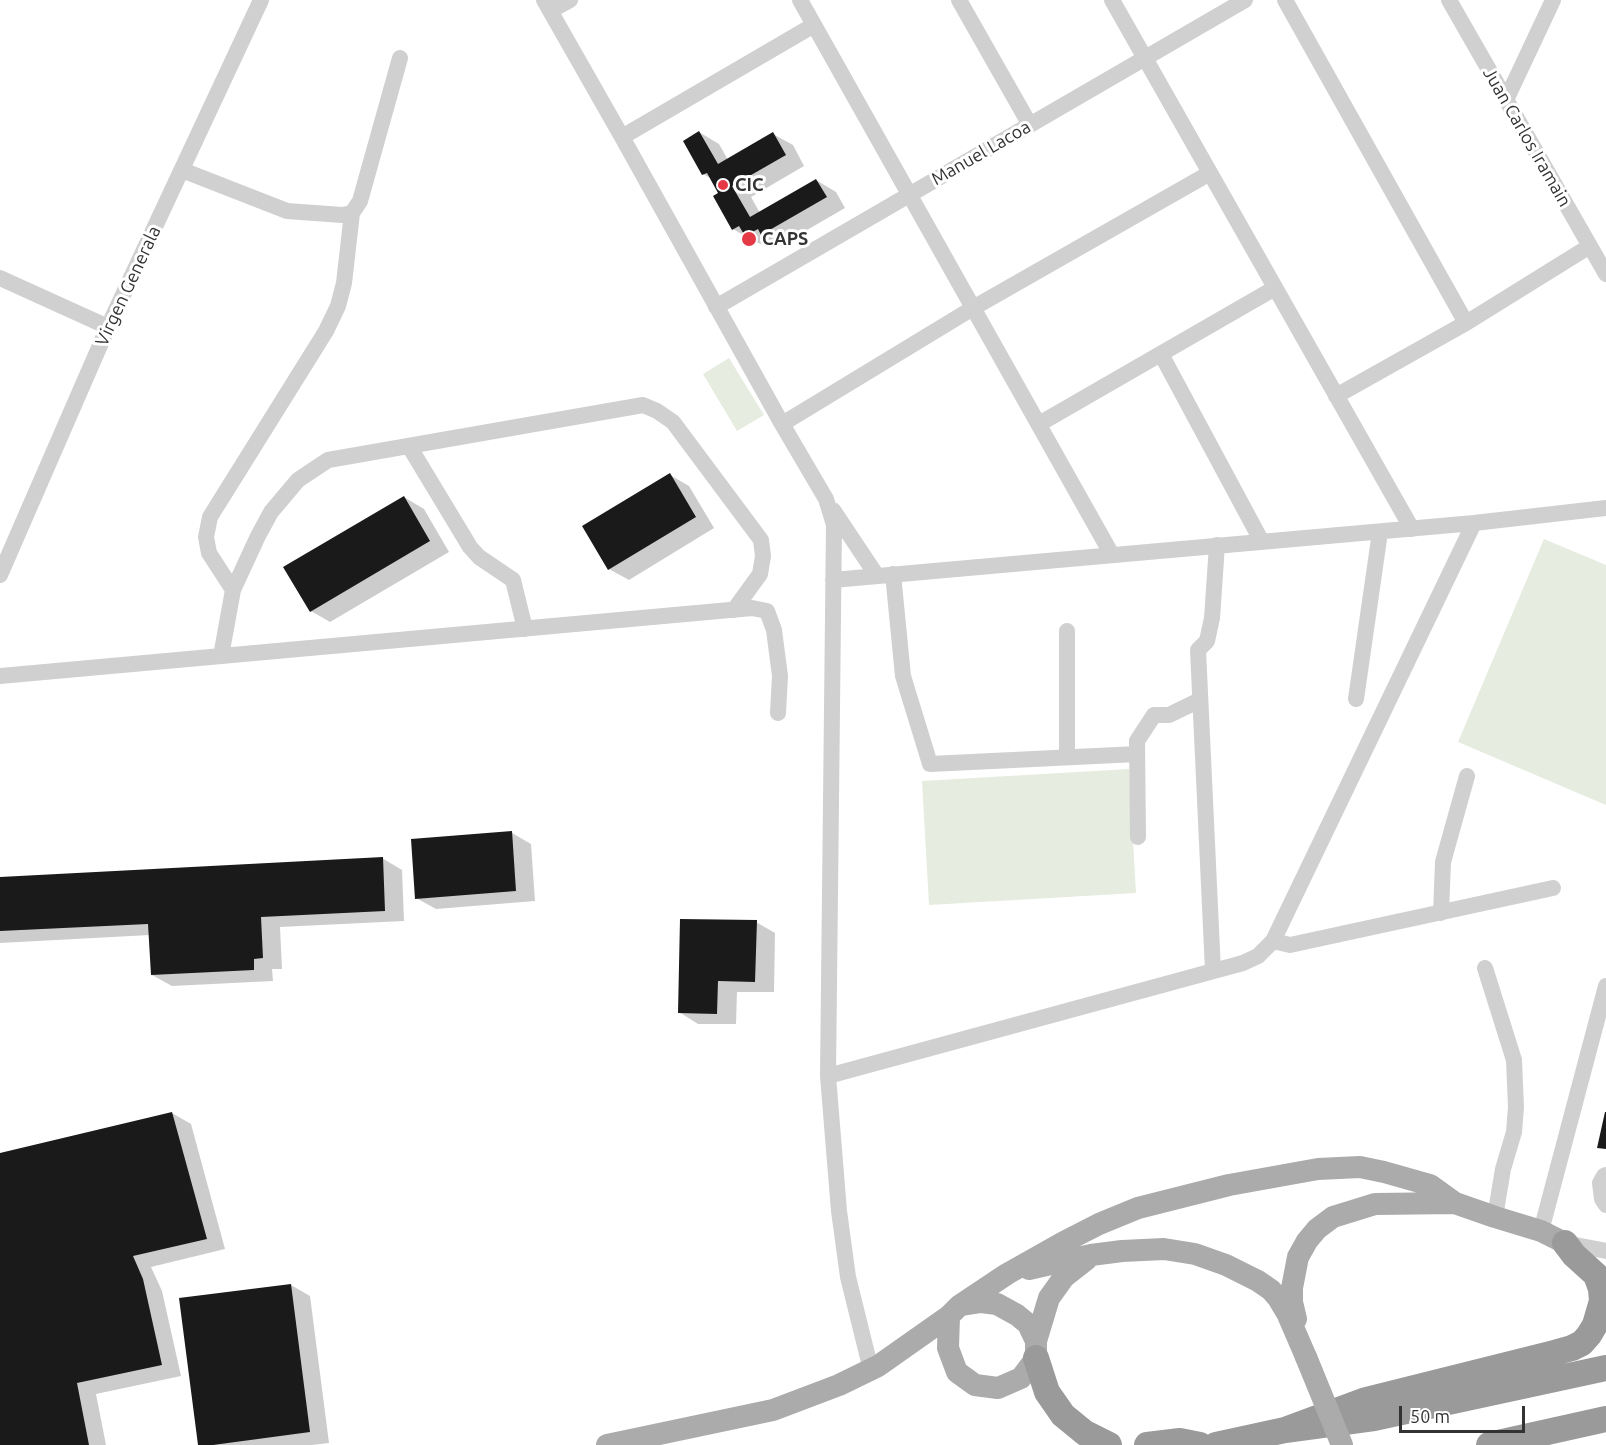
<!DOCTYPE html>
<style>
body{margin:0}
#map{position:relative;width:1606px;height:1445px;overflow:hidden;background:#fff;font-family:Ubuntu,sans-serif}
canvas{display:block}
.scale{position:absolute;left:1399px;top:1406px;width:126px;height:27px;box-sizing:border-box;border:3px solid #333;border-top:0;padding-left:8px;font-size:18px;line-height:21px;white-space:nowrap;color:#333;-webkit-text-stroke:4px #fff;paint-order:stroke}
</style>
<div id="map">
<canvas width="1606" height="1445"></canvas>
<div class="scale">50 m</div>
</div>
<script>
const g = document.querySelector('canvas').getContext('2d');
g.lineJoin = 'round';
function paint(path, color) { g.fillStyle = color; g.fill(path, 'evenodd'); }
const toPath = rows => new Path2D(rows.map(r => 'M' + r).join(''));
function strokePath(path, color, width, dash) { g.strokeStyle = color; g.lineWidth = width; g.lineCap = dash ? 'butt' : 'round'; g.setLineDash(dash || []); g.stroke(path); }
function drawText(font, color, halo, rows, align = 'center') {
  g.font = font + ' Ubuntu,sans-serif'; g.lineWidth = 6; g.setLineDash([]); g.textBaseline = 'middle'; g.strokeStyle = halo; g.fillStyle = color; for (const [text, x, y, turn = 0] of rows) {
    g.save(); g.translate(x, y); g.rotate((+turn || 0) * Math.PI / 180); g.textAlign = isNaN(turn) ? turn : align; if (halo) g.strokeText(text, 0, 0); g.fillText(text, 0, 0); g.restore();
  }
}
const green = toPath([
 [729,358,764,415,737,431,703,374],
 [1544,539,1606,565,1606,805,1458,742],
 [1129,769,1136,893,929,905,922,781]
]);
const shadow = toPath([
 [699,132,719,144,728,160,773,134,793,145,804,166,751,197,760,213,816,180,836,192,845,208,781,245,774,241,765,246,752,240,733,229,720,194,712,179,703,174],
 [670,475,689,486,714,528,629,580,609,569],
 [404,497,424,509,449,552,330,622,311,611],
 [512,833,531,844,535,901,436,909,416,898],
 [382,858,402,870,404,921,280,927,282,969,272,969,273,981,172,986,152,975,150,935,0,943,0,878],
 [756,922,775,933,774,992,737,992,736,1024,698,1024,679,1012],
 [172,1113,191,1124,225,1249,151,1267,162,1291,181,1376,96,1394,106,1445,0,1445,0,1154],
 [291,1285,310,1296,329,1443,312,1445,199,1445]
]);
const building = toPath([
 [699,131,718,164,773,132,786,155,732,186,750,217,816,179,827,197,761,235,758,229,745,236,739,226,732,230,713,196,718,193,707,173,702,175,683,141],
 [670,473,696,517,608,570,582,526],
 [404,496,430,541,310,612,283,567],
 [512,831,516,891,415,899,411,839],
 [383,857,385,911,261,917,263,958,254,959,254,970,151,975,148,924,0,931,0,877],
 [680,919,757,920,755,982,718,981,717,1014,678,1013],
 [172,1112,207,1239,133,1256,143,1279,162,1365,77,1383,89,1445,0,1445,0,1153],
 [1605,1112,1606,1112,1606,1149,1597,1148],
 [291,1284,310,1432,213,1445,198,1445,179,1298]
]);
const minor = toPath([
 [544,0,622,137,782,424,826,499,834,525,828,1076,839,1211,848,1277,871,1370],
 [800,0,1112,555],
 [959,0,1030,125],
 [1112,0,1412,529],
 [1285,0,1466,323],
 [1449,0,1606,274],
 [550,11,570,0],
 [1506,100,1553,0],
 [622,137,814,25],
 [182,170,287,211,342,215,352,213,360,201,400,58],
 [0,278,108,327],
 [716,307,1245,0],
 [1161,354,1262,542],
 [1336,396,1466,323,1590,246],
 [782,424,973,308,1210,173],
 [1039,424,1275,288],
 [409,446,470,547,479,557,513,580,525,629],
 [833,510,877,576],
 [893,574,903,676,930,764,1137,754],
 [0,575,108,327,261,0],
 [833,580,1474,523,1606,508],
 [233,590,209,553,206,537,210,517,326,331,338,306,344,283,352,213],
 [221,656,233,590,258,536,271,512,298,480,328,460,643,405,657,411,673,422,761,540,763,556,760,574,734,610],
 [0,676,752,608,767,611,774,630,780,676,778,713],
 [1356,699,1380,532],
 [1067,757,1067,631],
 [1138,837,1137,741,1154,715,1169,715,1200,700],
 [1441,913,1443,862,1467,776],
 [1273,941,1290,945,1553,888],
 [1485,968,1514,1060,1516,1107,1514,1132,1503,1169,1495,1217],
 [1213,971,1198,650,1207,641,1212,618,1217,545],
 [828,1076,1243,963,1258,956,1273,941,1474,523],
 [1606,1175,1604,1176,1600,1183,1602,1199,1606,1205],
 [1541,1231,1606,986],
 [1565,1243,1606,1251]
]);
const major = toPath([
 [1029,1269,1091,1255,1122,1251,1164,1249,1195,1254,1226,1265,1258,1281,1271,1290,1278,1298,1287,1313,1306,1357],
 [962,1305,981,1302,997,1304,1017,1315,1028,1324,1036,1341],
 [949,1316,948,1348,957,1372,975,1385,998,1388,1021,1378,1036,1358,1036,1341,1049,1298,1064,1277,1087,1259],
 [1296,1319,1292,1302,1292,1288,1298,1257,1307,1241,1317,1229,1333,1217,1375,1204,1455,1203],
 [607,1445,773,1410,839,1385,878,1366,949,1316,959,1306,1007,1274,1062,1243,1099,1224,1138,1208,1229,1185,1318,1169,1360,1167,1384,1172,1430,1185,1455,1203,1495,1217,1541,1231,1565,1243]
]);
const highway = toPath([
 [1036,1358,1047,1392,1063,1415,1085,1433,1109,1445],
 [1285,1430,1366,1400,1554,1353,1572,1348,1582,1343,1589,1335,1595,1325,1602,1301,1601,1289,1596,1275,1574,1255,1565,1243],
 [1147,1445,1180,1441,1200,1445],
 [1216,1445,1285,1430,1374,1418,1606,1368],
 [1489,1445,1606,1419]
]);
const majorBridge = toPath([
 [1306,1357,1342,1445]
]);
const markers = [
 [723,185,6,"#e63946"],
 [749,239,8,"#e63946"]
];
const streetNames = [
 ["Juan Carlos Iramain",1527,137,60],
 ["Manuel Lacoa",981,153,-30],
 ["Virgen Generala",128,286,-65]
];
const poiNames = [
 ["CIC",735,185],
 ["CAPS",762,239]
];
paint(green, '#e6ecdf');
paint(shadow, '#0003');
paint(building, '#1a1a1a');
strokePath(minor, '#d0d0d0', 16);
strokePath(major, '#ababab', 22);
strokePath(highway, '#9a9a9a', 26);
strokePath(majorBridge, '#ababab', 22);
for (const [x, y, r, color] of markers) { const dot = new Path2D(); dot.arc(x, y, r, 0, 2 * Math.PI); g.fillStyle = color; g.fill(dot); strokePath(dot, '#fff', 2); }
drawText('18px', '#333', '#fff', streetNames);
drawText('bold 18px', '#333', '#fff', poiNames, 'left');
</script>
